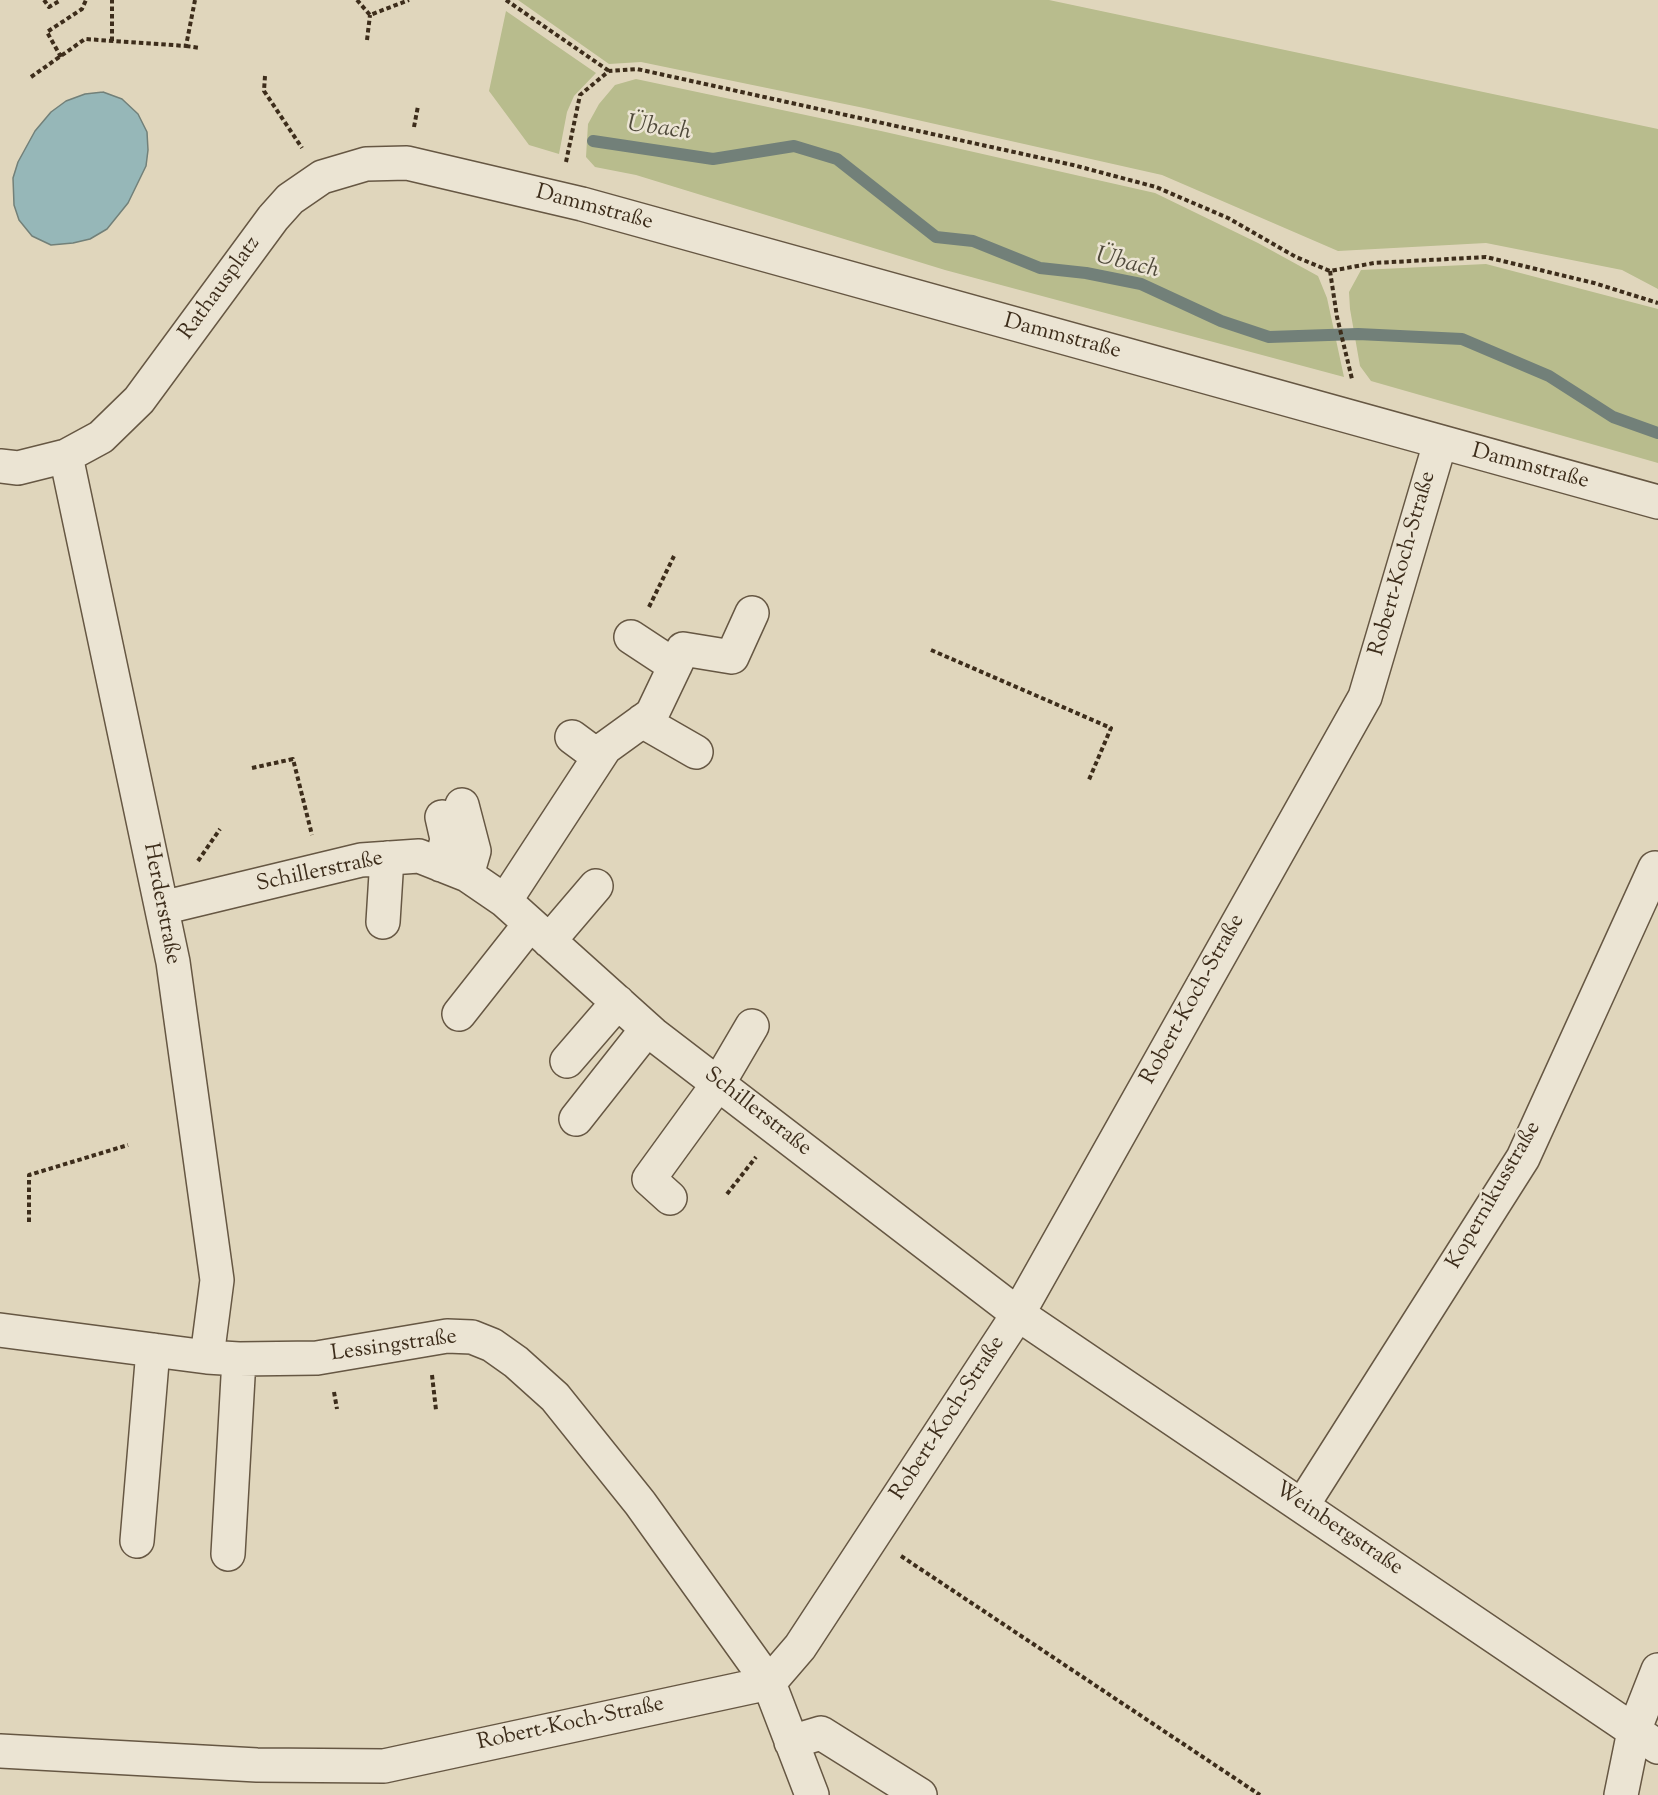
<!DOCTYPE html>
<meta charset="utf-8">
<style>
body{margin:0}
canvas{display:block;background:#e0d6bc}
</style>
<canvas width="1658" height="1795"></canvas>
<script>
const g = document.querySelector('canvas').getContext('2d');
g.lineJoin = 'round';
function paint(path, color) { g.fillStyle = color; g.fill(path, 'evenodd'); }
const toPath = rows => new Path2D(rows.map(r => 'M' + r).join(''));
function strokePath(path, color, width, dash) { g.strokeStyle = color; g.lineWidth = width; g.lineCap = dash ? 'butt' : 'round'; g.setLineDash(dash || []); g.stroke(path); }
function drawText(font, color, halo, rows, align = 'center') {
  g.font = font + ' "Sorts Mill Goudy",serif'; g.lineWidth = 5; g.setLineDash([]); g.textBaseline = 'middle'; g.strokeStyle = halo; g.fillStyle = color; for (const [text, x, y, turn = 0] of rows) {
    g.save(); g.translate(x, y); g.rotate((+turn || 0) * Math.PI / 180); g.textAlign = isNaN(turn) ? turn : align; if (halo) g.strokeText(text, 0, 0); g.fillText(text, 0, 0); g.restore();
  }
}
const green = toPath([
 [518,0,1049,0,1658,129,1658,289,1622,270,1486,243,1338,251,1162,175,864,108,641,62,609,64],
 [506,11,596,73,574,96,567,112,559,154,529,145,489,91],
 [636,79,881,131,1155,193,1258,243,1318,276,1327,298,1344,377,945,270,636,175,595,167,586,157,588,124,599,104,615,85],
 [1486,264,1658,309,1658,463,1371,381,1360,366,1350,309,1349,292,1361,270]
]);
const water = toPath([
 [103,92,122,99,138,114,147,132,148,150,146,166,128,203,107,229,90,239,73,243,51,245,32,236,19,220,14,205,13,178,18,162,35,131,51,112,66,101,85,94,103,92]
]);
const stream = toPath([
 [593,141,713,159,794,146,837,159,936,237,973,241,1040,268,1086,273,1141,284,1221,321,1269,337,1358,334,1462,339,1549,376,1613,417,1658,433]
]);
const path = toPath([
 [44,0,49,7,61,0],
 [357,0,370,15,409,0],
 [506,0,609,71],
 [367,40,370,15],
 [112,41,112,0],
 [186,46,200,48],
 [61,57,47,32,82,9,86,0],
 [265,76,264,91,302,148],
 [31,77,85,39,186,46,195,0],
 [414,127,418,106],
 [566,162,580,95,609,71,637,69,1073,165,1156,187,1228,218,1296,257,1330,271,1374,263,1486,257,1594,283,1658,303],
 [1330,271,1337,317,1352,379],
 [649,607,674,556],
 [931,650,1111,728,1088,782],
 [252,768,293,759,312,835],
 [198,861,220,829],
 [727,1194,756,1157],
 [29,1222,29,1175,128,1145],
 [432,1375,436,1410],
 [334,1392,337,1409],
 [901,1556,1260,1795]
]);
const minor = toPath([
 [66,456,173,962,217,1280,207,1357],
 [0,466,18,468,66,456,101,437,139,400,273,218,290,199,322,177,366,164,407,163,582,204,1658,502],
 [631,637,675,666],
 [642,721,696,752],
 [572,737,599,757],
 [462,805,474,851,467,875],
 [441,865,447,839,442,817],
 [505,901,605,748,652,714,683,649,732,657,752,613],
 [162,908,361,860,419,856,467,875,505,901,653,1034,1018,1314,1658,1747],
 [383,922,387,858],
 [549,941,596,886],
 [459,1014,530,924],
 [567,1061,618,1002],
 [576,1119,647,1029],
 [670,1198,649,1179,718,1084,752,1026],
 [0,1330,207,1357,239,1359,317,1358,447,1336,472,1337,492,1345,516,1362,555,1397,640,1503,769,1683,812,1795],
 [1302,1506,1523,1158,1655,868],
 [137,1541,153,1350],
 [228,1554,239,1359],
 [791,1742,821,1733,920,1795],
 [0,1751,257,1765,384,1766,769,1683,800,1647,1018,1314,1365,697,1440,443],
 [1621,1795,1634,1731,1658,1670]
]);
const streetNames = [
 ["Dammstraße",594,209,15],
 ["Rathausplatz",221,289,-54],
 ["Dammstraße",1062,338,15],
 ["Dammstraße",1530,468,15],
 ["Robert-Koch-Straße",1404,564,-74],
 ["Schillerstraße",320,873,-12],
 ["Herderstraße",160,904,79],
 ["Robert-Koch-Straße",1194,1000,-61],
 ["Schillerstraße",757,1113,38],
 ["Kopernikusstraße",1495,1196,-60],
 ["Lessingstraße",394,1347,-8],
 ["Robert-Koch-Straße",949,1419,-57],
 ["Weinbergstraße",1338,1530,34],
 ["Robert-Koch-Straße",571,1725,-12]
];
const waterNames = [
 ["Übach",659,130,8],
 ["Übach",1127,265,14]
];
paint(green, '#b8bc8d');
paint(water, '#96b7b8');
strokePath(water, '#728079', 1.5);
strokePath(stream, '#728079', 12);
strokePath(minor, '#665743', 36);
strokePath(path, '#3d2d1b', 4, [4.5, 3]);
strokePath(minor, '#ebe4d3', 33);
drawText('22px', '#3d2d1b', '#ebe4d3', streetNames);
drawText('italic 24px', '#4f493a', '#ebe4d3', waterNames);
</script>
